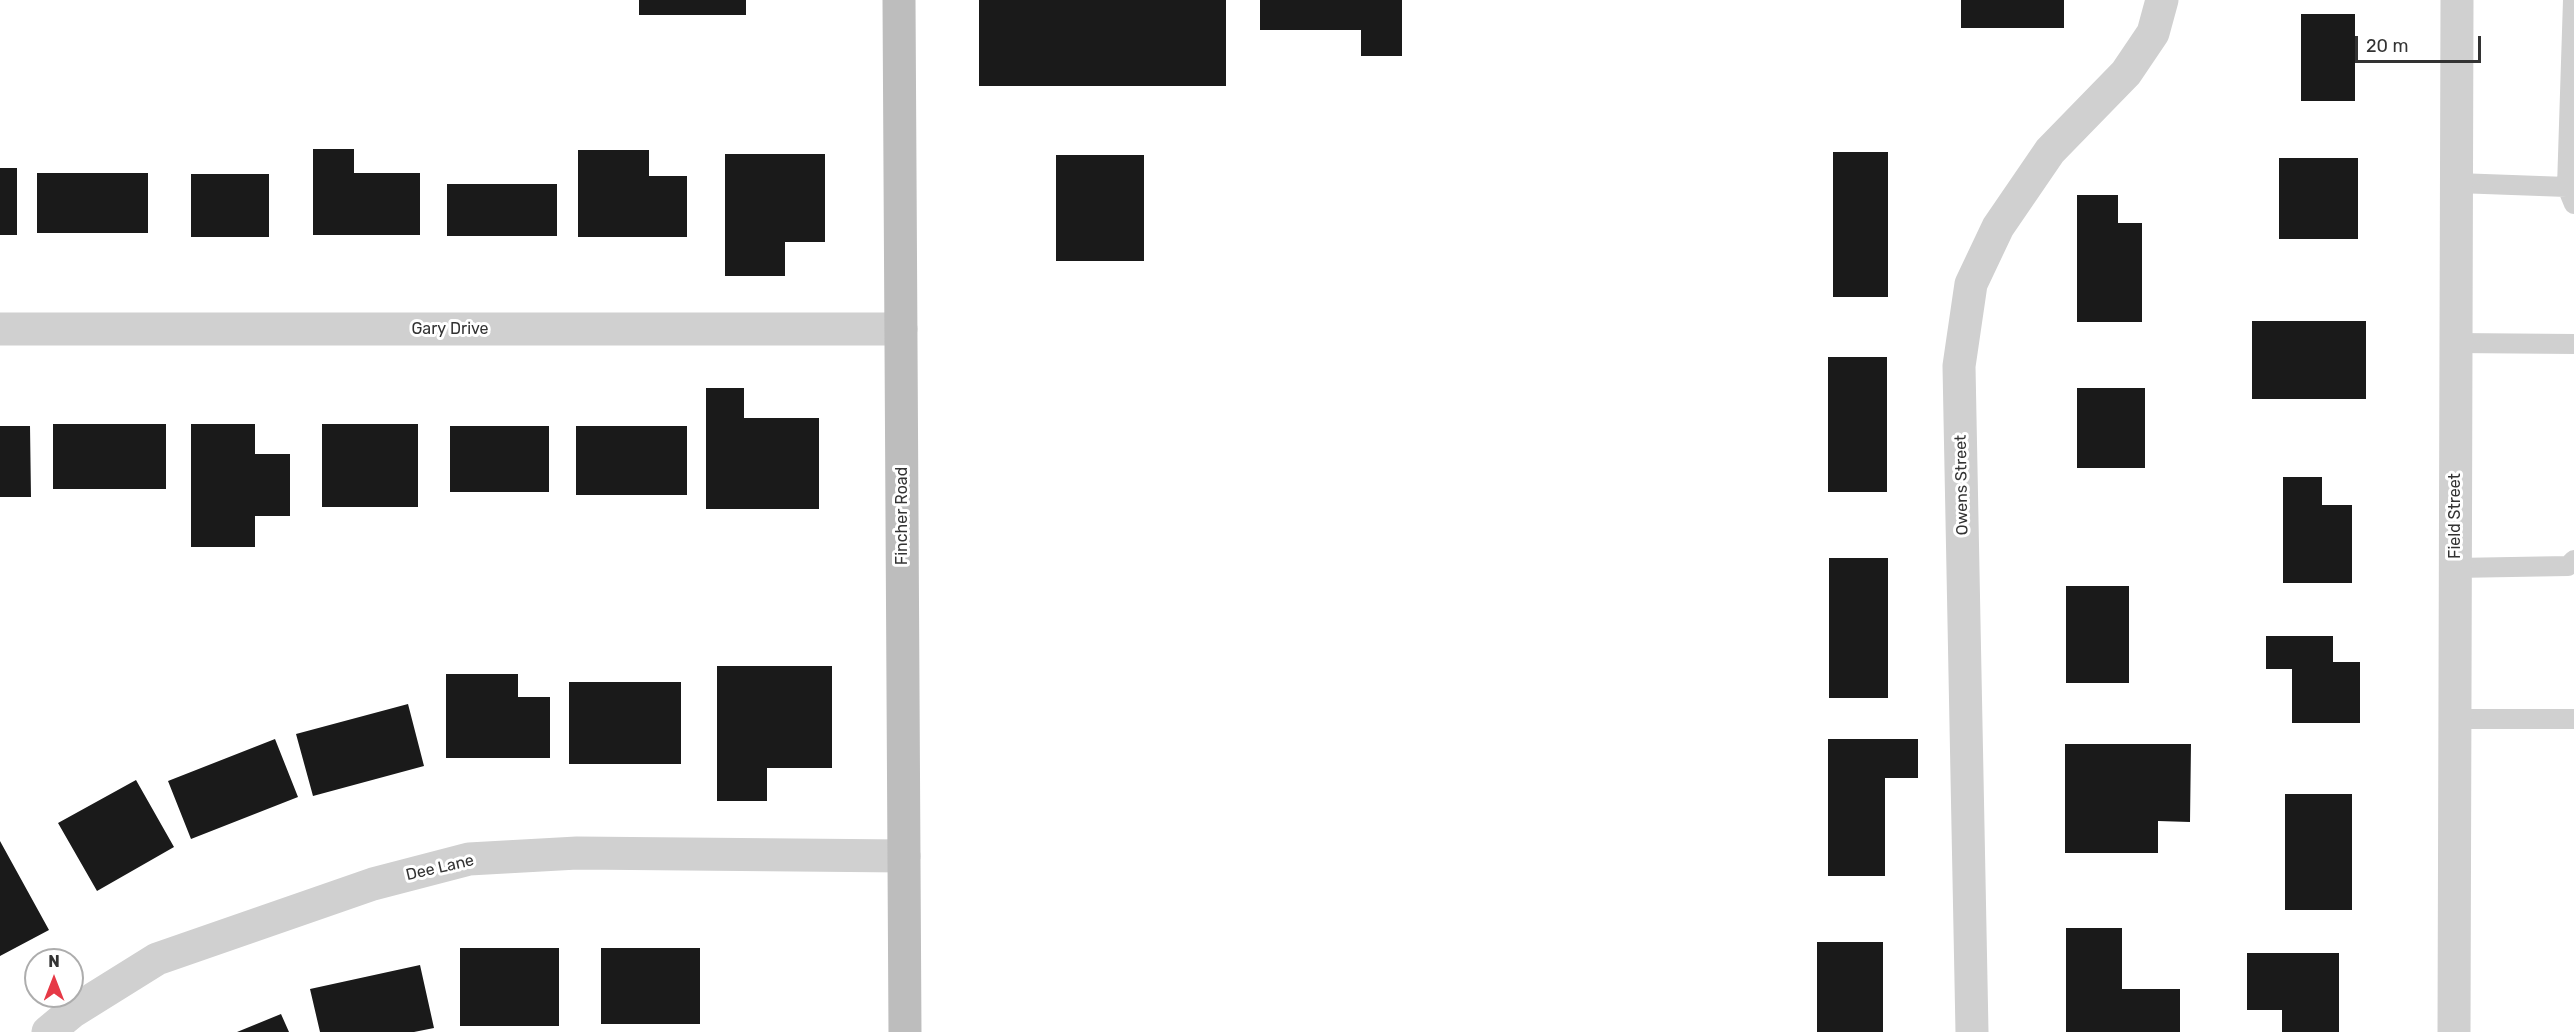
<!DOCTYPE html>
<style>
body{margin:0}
#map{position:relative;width:2574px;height:1032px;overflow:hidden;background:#fff;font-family:Rubik,sans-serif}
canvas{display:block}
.north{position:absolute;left:24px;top:948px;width:60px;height:60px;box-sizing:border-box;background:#fff;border:2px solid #adadad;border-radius:50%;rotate:0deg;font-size:16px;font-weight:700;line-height:24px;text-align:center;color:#333}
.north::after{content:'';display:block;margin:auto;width:21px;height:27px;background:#e63946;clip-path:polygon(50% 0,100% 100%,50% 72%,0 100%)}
.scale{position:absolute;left:2355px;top:36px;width:126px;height:27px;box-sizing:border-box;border:3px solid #333;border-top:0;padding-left:8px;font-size:18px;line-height:21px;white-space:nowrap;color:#333;-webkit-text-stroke:4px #fff;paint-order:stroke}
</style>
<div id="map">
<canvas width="2574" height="1032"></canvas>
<div class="north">N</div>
<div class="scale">20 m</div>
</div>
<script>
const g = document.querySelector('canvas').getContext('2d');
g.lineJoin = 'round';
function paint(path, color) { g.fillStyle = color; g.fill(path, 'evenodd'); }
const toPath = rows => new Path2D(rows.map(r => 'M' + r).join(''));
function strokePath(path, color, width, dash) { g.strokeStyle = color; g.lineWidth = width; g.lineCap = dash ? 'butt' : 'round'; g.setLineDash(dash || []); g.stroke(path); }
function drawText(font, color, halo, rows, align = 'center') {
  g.font = font + ' Rubik,sans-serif'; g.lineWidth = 6; g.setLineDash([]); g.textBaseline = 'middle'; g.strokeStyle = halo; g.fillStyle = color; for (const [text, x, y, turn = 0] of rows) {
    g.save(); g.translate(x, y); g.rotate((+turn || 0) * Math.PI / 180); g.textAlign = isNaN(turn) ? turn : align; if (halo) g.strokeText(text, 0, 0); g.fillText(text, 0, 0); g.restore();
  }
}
const building = toPath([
 [639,0,746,0,746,15,639,15],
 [979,0,1226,0,1226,86,979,86],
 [1260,0,1402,0,1402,56,1361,56,1361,30,1260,30],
 [1961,0,2064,0,2064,28,1961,28],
 [2301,14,2355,14,2355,101,2301,101],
 [313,149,354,149,354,173,420,173,420,235,313,235],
 [578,150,649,150,649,176,687,176,687,237,578,237],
 [1833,152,1888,152,1888,297,1833,297],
 [725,154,825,154,825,242,785,242,785,276,725,276],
 [1056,155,1144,155,1144,261,1056,261],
 [2279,158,2358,158,2358,239,2279,239],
 [0,168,17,168,17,235,0,235],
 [37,173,148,173,148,233,37,233],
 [191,174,269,174,269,237,191,237],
 [447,184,557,184,557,236,447,236],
 [2077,195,2118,195,2118,223,2142,223,2142,322,2077,322],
 [2252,321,2366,321,2366,399,2252,399],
 [1828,357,1887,357,1887,492,1828,492],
 [706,388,744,388,744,418,819,418,819,509,706,509],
 [2077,388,2145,388,2145,468,2077,468],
 [53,424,166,424,166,489,53,489],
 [191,424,255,424,255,454,290,454,290,516,255,516,255,547,191,547],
 [322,424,418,424,418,507,322,507],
 [0,426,30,426,31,497,0,497],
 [450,426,549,426,549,492,450,492],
 [576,426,687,426,687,495,576,495],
 [2283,477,2322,477,2322,505,2352,505,2352,583,2283,583],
 [1829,558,1888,558,1888,698,1829,698],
 [2066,586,2129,586,2129,683,2066,683],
 [2266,636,2333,636,2333,662,2360,662,2360,723,2292,723,2292,669,2266,669],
 [717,666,832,666,832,768,767,768,767,801,717,801],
 [446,674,518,674,518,697,550,697,550,758,446,758],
 [569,682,681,682,681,764,569,764],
 [408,704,424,766,313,796,296,734],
 [275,739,298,797,191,839,168,781],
 [1828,739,1918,739,1918,778,1885,778,1885,876,1828,876],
 [2065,744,2191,744,2190,822,2158,821,2158,853,2065,853],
 [136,780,174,847,97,891,58,823],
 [2285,794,2352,794,2352,910,2285,910],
 [0,841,49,930,0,956],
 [2066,928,2122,928,2122,989,2180,989,2180,1032,2066,1032],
 [1817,942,1883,942,1883,1032,1817,1032],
 [460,948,559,948,559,1026,460,1026],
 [601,948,700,948,700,1024,601,1024],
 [2247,953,2339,953,2339,1032,2282,1032,2282,1010,2247,1010],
 [420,965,434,1028,414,1032,320,1032,310,989],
 [281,1014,289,1032,237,1032]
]);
const lane = toPath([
 [2573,0,2567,187,2574,204],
 [2457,183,2567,187],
 [2456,343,2574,344],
 [2455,568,2568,566,2574,560],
 [2455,719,2574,719]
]);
const street = toPath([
 [0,329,901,329],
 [48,1032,72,1012,157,959,373,884,469,859,577,853,904,856],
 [1972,1032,1959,366,1971,284,1998,227,2050,151,2126,73,2153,33,2162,0],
 [2454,1032,2457,0]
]);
const secondary = toPath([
 [899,0,905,1032]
]);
const streetNames = [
 ["Gary Drive",450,329],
 ["Owens Street",1962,485,-91],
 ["Fincher Road",902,516,-90],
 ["Field Street",2455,516,-90],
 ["Dee Lane",440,868,-13]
];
paint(building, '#1a1a1a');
strokePath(lane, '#d0d0d0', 20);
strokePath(street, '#d0d0d0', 33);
strokePath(secondary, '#bdbdbd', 33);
drawText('16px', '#333', '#fff', streetNames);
</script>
